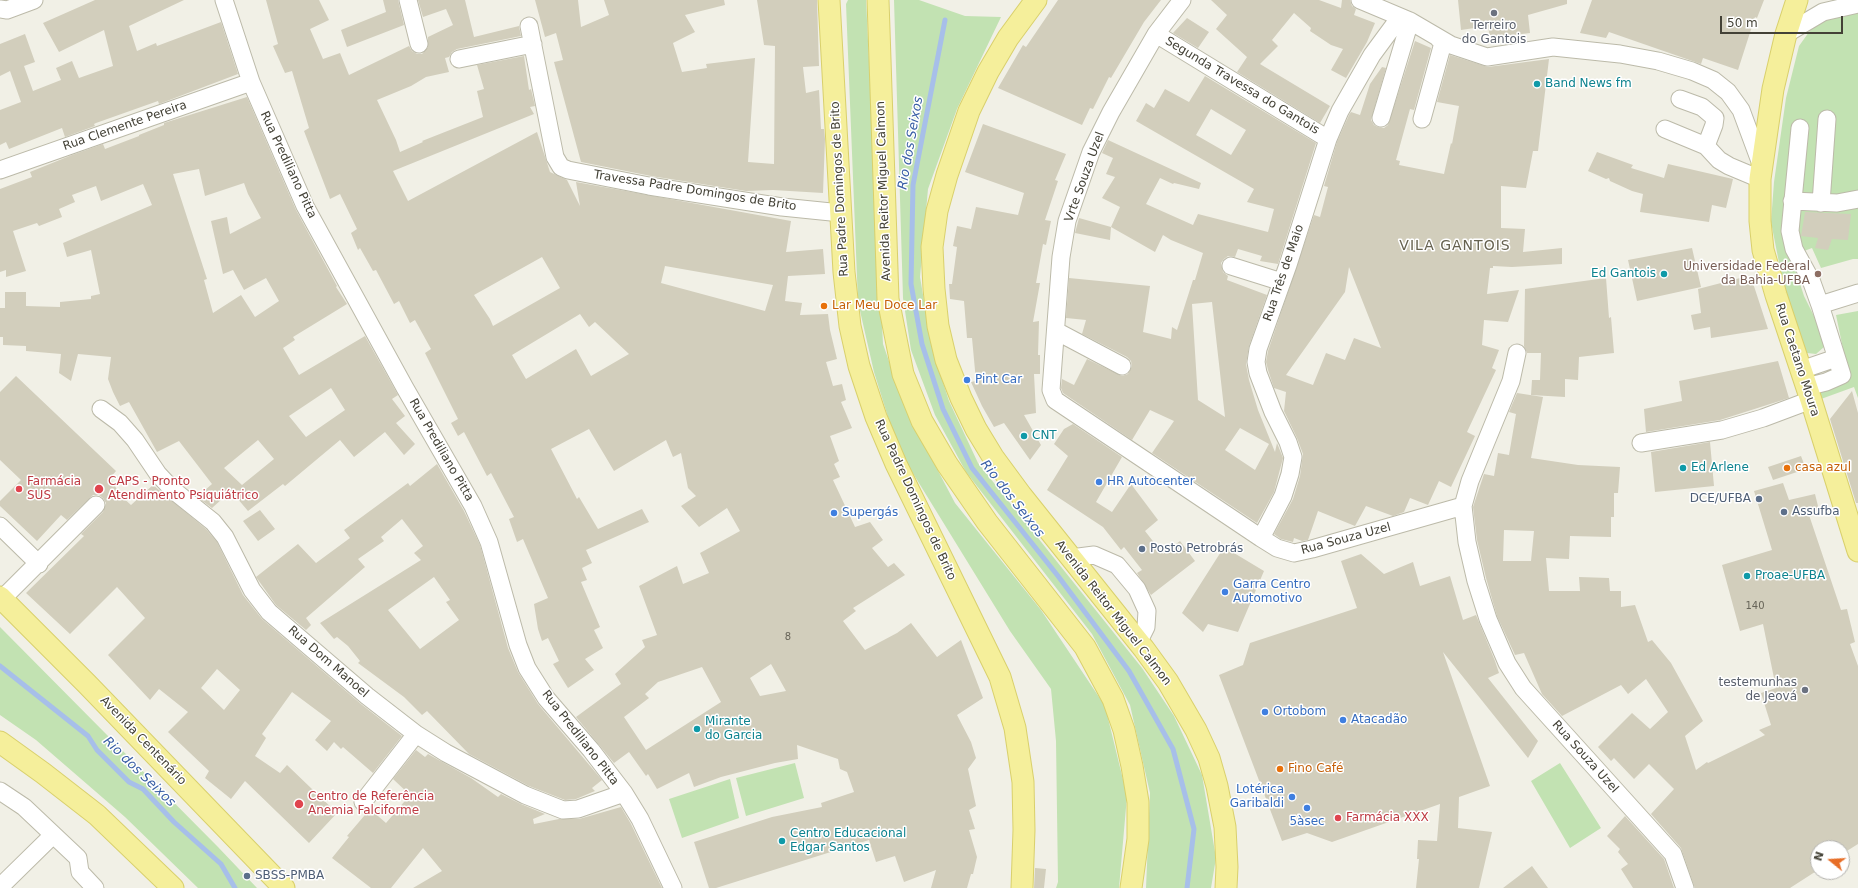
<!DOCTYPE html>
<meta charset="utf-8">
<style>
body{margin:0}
#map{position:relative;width:1858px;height:888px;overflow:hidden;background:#f1f0e6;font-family:"DejaVu Sans",sans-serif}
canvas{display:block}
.north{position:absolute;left:1810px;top:840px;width:40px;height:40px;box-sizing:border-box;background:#fff;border:1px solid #b4b3af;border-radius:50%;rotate:288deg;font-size:11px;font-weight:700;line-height:16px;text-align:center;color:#434136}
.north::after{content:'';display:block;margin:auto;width:14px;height:18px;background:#e76e27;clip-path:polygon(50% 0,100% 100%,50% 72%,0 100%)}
.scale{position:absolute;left:1720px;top:16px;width:123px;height:18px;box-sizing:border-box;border:2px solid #434136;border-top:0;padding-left:5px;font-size:12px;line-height:14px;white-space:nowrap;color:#434136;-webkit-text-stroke:3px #fff;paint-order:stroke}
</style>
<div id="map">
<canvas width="1858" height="888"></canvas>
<div class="north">N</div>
<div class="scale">50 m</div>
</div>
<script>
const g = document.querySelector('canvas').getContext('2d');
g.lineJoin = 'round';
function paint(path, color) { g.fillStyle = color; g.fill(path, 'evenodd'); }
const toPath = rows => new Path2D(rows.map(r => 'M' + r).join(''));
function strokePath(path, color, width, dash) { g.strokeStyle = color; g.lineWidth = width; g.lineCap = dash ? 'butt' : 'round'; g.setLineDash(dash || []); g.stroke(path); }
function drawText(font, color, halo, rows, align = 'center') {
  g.font = font + ' "DejaVu Sans",sans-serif'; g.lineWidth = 3; g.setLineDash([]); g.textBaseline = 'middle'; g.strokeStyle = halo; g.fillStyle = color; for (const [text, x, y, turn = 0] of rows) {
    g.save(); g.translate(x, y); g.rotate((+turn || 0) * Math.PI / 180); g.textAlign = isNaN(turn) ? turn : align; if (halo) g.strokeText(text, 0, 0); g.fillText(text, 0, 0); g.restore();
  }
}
const green = toPath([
 [848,0,866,0,883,344,906,410,955,503,1041,610,1105,706,1127,796,1119,888,1056,888,1058,882,1056,741,1051,689,1010,631,898,449,874,372,858,302,846,4],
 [894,0,919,0,965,16,1001,17,957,109,928,189,920,277,932,348,949,401,978,463,1142,668,1174,716,1202,775,1216,858,1211,888,1146,888,1150,793,1130,705,1092,634,966,472,935,415,911,350,903,298],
 [1856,7,1858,7,1858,259,1853,259,1821,268,1812,248,1791,256,1804,296,1820,328,1824,347,1816,354,1807,353,1787,303,1771,222,1774,182,1786,98,1799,46,1814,25],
 [1858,311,1858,398,1854,387,1821,399,1817,387,1847,368,1836,315],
 [0,627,218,847,257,888,198,888,125,817,36,740,0,715],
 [795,763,804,798,746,816,736,778],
 [1560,763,1601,828,1570,848,1531,781],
 [730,779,739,818,682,838,669,799]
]);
const stream = toPath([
 [945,20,913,185,911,284,922,344,943,409,972,468,1058,576,1129,671,1173,749,1194,829,1187,888],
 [0,666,88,736,97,750,129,782,143,789,174,822,221,864,235,888]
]);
const building = toPath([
 [95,0,184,0,129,26,137,51,156,43,157,46,221,22,238,74,159,104,158,101,96,123,94,124,95,126,65,137,62,128,9,149,6,142,0,145,0,110,21,102,10,71,0,76,0,44,25,34,35,62,24,66,33,91,61,80,56,68,72,61,79,78,113,66,104,30,59,52,43,23],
 [266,0,319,0,329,20,310,29,323,59,340,53,349,75,409,46,412,51,417,54,422,54,428,47,428,37,453,25,446,9,423,17,418,0,465,0,474,37,519,26,521,36,457,49,452,52,449,57,445,58,449,72,426,77,411,86,377,100,396,140,400,152,423,142,422,141,483,117,477,91,484,89,477,65,524,56,529,90,531,89,535,106,530,107,534,114,393,171,408,201,537,132,550,172,567,180,580,206,576,182,791,221,786,252,823,249,825,274,788,276,785,301,802,303,800,315,828,314,830,330,837,359,826,362,833,386,842,384,846,400,841,402,852,428,830,436,839,461,834,464,840,477,833,480,855,527,870,522,883,540,872,548,888,567,894,563,905,575,853,608,856,611,843,621,865,650,897,633,911,623,937,657,961,640,983,698,957,715,971,742,976,758,968,769,976,806,969,810,975,829,969,830,977,857,973,874,971,874,967,888,931,888,936,870,904,882,895,856,876,862,869,840,716,888,709,888,694,842,772,817,822,807,821,803,854,792,847,772,840,769,838,759,797,745,798,759,775,763,721,777,694,787,689,773,657,789,648,774,646,776,629,752,614,763,576,717,621,684,615,674,645,647,642,640,657,635,639,586,677,566,683,584,709,573,700,553,740,531,727,508,699,527,681,506,696,496,688,488,681,453,673,457,666,440,614,471,589,429,551,449,577,499,579,497,598,529,642,509,649,522,586,550,592,563,582,568,587,580,581,582,600,627,594,630,603,648,585,659,594,670,568,688,553,664,559,661,548,638,542,641,538,629,534,604,548,598,523,539,517,542,509,519,514,517,491,473,487,476,464,432,458,436,451,423,458,419,425,353,431,349,415,320,410,323,399,301,394,304,376,270,373,271,360,248,358,250,351,233,357,229,340,194,330,199,304,131,309,128,292,71,285,73,273,46,278,44],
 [542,257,560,288,493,326,490,319,474,295],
 [665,266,773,285,765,311,661,283],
 [580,314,589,327,595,322,629,354,591,376,576,349,526,379,512,355],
 [771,664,786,691,760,696,750,678],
 [702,667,721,702,646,750,624,717,649,698,645,694,658,682],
 [383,0,398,0,404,25,347,47,341,30,386,12],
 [535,0,578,0,581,27,609,15,604,0,724,0,725,5,685,15,695,32,673,43,682,72,707,68,706,64,755,58,748,162,774,164,775,46,764,45,757,0,817,0,819,66,803,67,806,93,819,90,821,129,824,129,825,139,823,193,773,190,746,191,651,176,581,162,554,62,563,60,556,33,545,37],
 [1058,0,1161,0,1144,22,1111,78,1109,77,1093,109,1090,108,1082,125,998,88,1023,45,1026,47],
 [1211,0,1319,0,1341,8,1342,0,1350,0,1352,6,1356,9,1354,15,1375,23,1367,42,1346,78,1331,70,1343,49,1331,45,1310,31,1311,28,1294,13,1272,40,1278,46,1260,64,1330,106,1320,123,1237,72,1247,57,1216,29,1227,15],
 [1458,0,1567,0,1567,4,1528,15,1530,33,1490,38,1488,26,1461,30],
 [1592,0,1764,0,1757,18,1755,17,1738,70,1703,58,1701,64,1609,32,1606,38,1580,33],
 [1187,18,1209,32,1198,48,1173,33],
 [1415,41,1431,48,1414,110,1410,109,1396,160,1400,161,1399,165,1444,174,1451,143,1452,144,1459,106,1437,102,1450,55,1488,67,1549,59,1538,151,1533,151,1526,188,1501,186,1501,228,1525,229,1523,252,1562,248,1562,264,1512,267,1493,266,1493,268,1490,268,1487,294,1519,290,1508,322,1484,320,1482,345,1499,350,1492,368,1496,370,1467,432,1475,436,1451,487,1439,481,1428,505,1410,498,1404,512,1393,516,1366,506,1355,526,1318,511,1308,540,1302,541,1294,538,1293,542,1281,539,1274,534,1293,499,1300,476,1303,454,1297,438,1284,411,1286,392,1274,388,1268,370,1266,362,1268,351,1314,215,1320,217,1328,187,1324,186,1337,142,1349,115,1351,112,1360,115,1370,84,1382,67,1386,68,1371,120,1374,125,1378,127,1384,128,1388,125],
 [1349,267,1381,348,1354,338,1345,360,1326,353,1313,385,1286,375,1345,292],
 [1205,76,1316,143,1278,264,1260,261,1262,256,1238,249,1235,257,1228,256,1224,259,1221,263,1223,272,1228,276,1227,280,1267,295,1249,346,1246,364,1249,380,1258,410,1275,452,1277,443,1283,458,1274,492,1257,523,1152,453,1174,421,1150,410,1132,440,1063,393,1061,388,1062,379,1074,385,1087,359,1122,376,1128,374,1132,366,1131,361,1127,357,1082,334,1086,320,1066,318,1069,278,1150,286,1143,332,1171,339,1172,327,1177,330,1193,280,1195,280,1203,253,1171,240,1163,235,1155,252,1111,227,1120,207,1102,198,1115,177,1106,174,1113,158,1102,153,1108,140,1201,183,1199,189,1174,183,1173,184,1160,178,1146,204,1193,225,1198,214,1268,232,1274,209,1247,202,1254,189,1136,121,1146,103,1154,108,1165,89,1189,102],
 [1211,109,1246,130,1231,155,1196,135],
 [1212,302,1225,417,1198,400,1192,304],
 [1240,428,1269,444,1255,470,1225,450],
 [247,97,296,210,337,286,336,287,347,304,293,337,295,340,283,348,299,375,365,336,398,395,392,399,405,416,396,423,415,444,404,455,385,432,354,457,340,440,285,486,283,484,248,511,231,491,212,508,197,497,212,484,179,441,157,452,129,402,120,406,113,392,108,379,111,357,78,354,71,381,59,373,61,354,26,351,26,346,3,345,3,337,0,337,0,308,5,308,5,292,26,292,26,306,60,307,60,302,91,299,91,296,100,294,91,250,67,257,63,243,152,205,143,184,101,201,96,186,72,195,75,202,59,209,62,217,39,226,37,223,13,231,26,271,6,277,6,270,0,272,0,189,32,177,30,172,72,155,103,144,105,149,139,136,139,135,164,125,164,123],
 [199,169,205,196,244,183,248,194,261,218,230,234,227,217,211,221,223,274,233,270,244,290,266,278,279,301,255,317,241,295,213,313,204,280,207,279,173,174],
 [331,388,345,410,306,437,289,416],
 [258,440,274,459,242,485,224,468],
 [983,124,1066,154,1055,180,1058,181,1045,220,1051,221,1046,245,1043,244,1036,283,1040,283,1033,322,1039,321,1038,355,1040,355,1040,374,1034,374,1036,413,1024,415,1041,445,1030,460,1004,423,994,427,982,406,971,382,976,381,972,338,967,338,964,301,950,299,949,284,952,284,957,247,953,246,957,226,971,229,976,207,1018,215,1024,193,965,172],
 [1597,152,1633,165,1631,168,1664,178,1668,164,1733,179,1726,208,1712,205,1709,222,1640,212,1643,194,1632,191,1610,181,1609,178,1606,179,1588,171],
 [1805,212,1851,214,1848,240,1832,239,1828,250,1815,248,1818,238,1801,236],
 [1079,218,1111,227,1110,240,1075,233],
 [1692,248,1701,287,1637,301,1628,260],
 [1744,277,1751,277,1768,329,1711,338,1710,327,1694,330,1691,315,1701,313,1698,289],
 [1606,278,1609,318,1611,317,1614,353,1579,357,1578,380,1565,379,1565,397,1531,395,1532,380,1540,380,1541,353,1527,353,1524,346,1525,289],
 [1778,361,1789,398,1720,420,1646,432,1644,409,1682,401,1679,381],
 [16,376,116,471,110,478,121,496,131,505,153,485,206,529,217,542,243,595,262,619,361,704,402,736,373,773,343,747,341,749,334,742,327,751,315,740,331,721,292,692,262,734,266,738,255,756,280,773,287,765,337,813,309,843,245,781,231,799,205,778,209,771,168,732,188,712,159,689,150,700,108,655,145,618,117,587,70,634,26,593,84,536,81,534,103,512,106,503,103,498,99,495,93,495,67,520,61,515,37,541,0,506,0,501,21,480,0,460,0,392],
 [217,669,240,690,224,710,201,688],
 [1852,391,1858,413,1858,503,1856,503,1830,419],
 [1517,393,1543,397,1531,458,1578,465,1620,467,1618,493,1614,493,1614,517,1611,517,1611,537,1570,536,1569,559,1546,558,1549,591,1580,591,1579,577,1609,578,1610,591,1621,591,1621,607,1635,605,1648,642,1652,640,1671,663,1703,721,1685,736,1696,770,1707,762,1708,763,1765,735,1759,730,1771,725,1761,693,1776,688,1763,624,1740,631,1722,565,1772,550,1754,491,1783,483,1789,500,1815,494,1819,510,1808,512,1841,610,1847,609,1855,642,1850,644,1858,666,1858,844,1842,854,1842,848,1818,848,1818,870,1790,888,1695,888,1681,848,1651,814,1674,789,1649,764,1634,779,1614,758,1611,761,1598,747,1632,713,1650,729,1668,712,1646,679,1628,694,1621,685,1562,716,1542,694,1524,653,1515,655,1497,616,1486,578,1477,540,1473,507,1484,474,1494,476,1498,453,1509,455,1516,414,1509,412],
 [1504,530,1534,531,1531,561,1503,561],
 [1073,424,1122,457,1096,502,1112,512,1131,484,1158,520,1145,531,1163,554,1180,541,1195,561,1151,595,1137,573,1142,570,1124,547,1121,550,1103,527,1047,490,1068,456,1054,444,1064,429],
 [1710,442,1714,486,1655,492,1651,452],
 [1801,456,1806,469,1773,480,1768,467],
 [437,464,464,511,480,545,508,648,518,672,538,704,602,780,592,788,595,791,576,799,565,800,529,786,469,754,427,711,422,715,404,697,358,663,360,661,348,646,337,637,334,639,320,623,421,560,414,553,423,546,402,519,381,537,384,541,358,559,365,567,306,618,311,625,306,630,276,605,256,577,298,544,316,563,350,538,344,530,408,483,410,486],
 [434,577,450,600,446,602,459,620,420,649,388,610],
 [260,510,275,529,258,541,243,521],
 [1224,547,1264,571,1238,632,1208,624,1203,632,1182,613],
 [1361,554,1384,574,1413,562,1420,586,1450,576,1463,620,1476,615,1495,661,1499,673,1488,678,1538,741,1528,758,1443,652,1490,786,1459,797,1458,828,1492,832,1479,888,1416,888,1419,859,1417,859,1418,840,1437,841,1440,804,1332,842,1307,833,1282,841,1219,675,1243,665,1250,643,1357,608,1341,561],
 [416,750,425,757,428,754,471,778,498,797,501,794,521,804,545,814,533,819,534,824,559,819,579,819,621,807,631,824,662,888,413,888,442,871,423,848,391,888,371,888,332,858,349,837,347,836,370,809,386,823,410,795,393,779],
 [1625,816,1664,859,1674,888,1633,888,1621,869,1628,864,1618,852,1620,849,1607,836],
 [1532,866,1548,888,1503,888],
 [1035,868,1046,869,1044,888,1034,888]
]);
const minor = toPath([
 [224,0,251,82,305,206,405,388,473,506,489,542,518,645,527,668,546,698,591,750,624,793,640,819,673,888],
 [408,0,419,44],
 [1182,0,1156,34,1111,112,1091,152,1067,221,1061,257,1051,390,1055,400,1261,538,1277,548,1294,553,1312,549,1463,506],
 [1360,0,1410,21,1451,45,1487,57,1553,47,1620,54,1658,61,1692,71,1713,80,1728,92,1741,110,1761,164],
 [0,9,7,10,34,0],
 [529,26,555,157,561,167,568,170,649,186,782,207,841,213],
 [1156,34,1328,139],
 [1786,34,1823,12,1858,4],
 [459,59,533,44],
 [1680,99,1702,107,1715,118,1714,125,1706,146],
 [1381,118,1410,21],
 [1422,119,1443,43,1438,38],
 [1800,128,1790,231,1794,249,1811,280,1820,305,1842,375,1826,382,1806,387],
 [1665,129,1706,146,1719,160,1729,166,1760,179],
 [0,170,251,82],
 [1792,201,1837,203,1858,199],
 [1821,203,1827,119],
 [1231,266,1282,282],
 [1820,305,1858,293],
 [1056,331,1122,366],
 [1517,353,1511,381,1470,481,1463,506,1467,542,1476,581,1488,619,1507,663,1523,688,1673,854,1685,888],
 [1801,370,1836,358],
 [101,409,120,423,135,440,158,474,173,490,213,522,225,537,252,590,269,612,367,696,416,734,446,753,525,795,563,810,578,809,624,793],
 [1641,443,1722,430,1763,418,1811,400],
 [0,526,39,564],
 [1261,538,1283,496,1290,474,1293,457,1288,442,1273,412,1258,373,1256,362,1258,349,1288,265,1328,139,1340,111,1372,55,1400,17],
 [1071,558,1094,555,1117,565,1137,589,1147,611,1146,627,1139,641],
 [2,599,96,505],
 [0,791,24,807,78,858,80,872,95,888],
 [363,802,416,734],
 [0,887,53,835]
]);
const major = toPath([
 [829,0,844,272,850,326,859,366,876,417,896,464,1000,677,1015,728,1023,782,1024,830,1022,888],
 [878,0,888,299,903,374,922,421,947,464,987,522,1085,647,1113,699,1124,730,1132,766,1138,802,1138,839,1131,888],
 [1036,0,1008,38,988,72,969,111,947,175,937,211,932,247,934,289,938,326,946,360,961,398,976,429,993,457,1021,495,1144,649,1168,682,1196,730,1209,758,1217,786,1225,827,1227,867,1226,888],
 [1797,0,1786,34,1773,89,1760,179,1760,221,1763,250,1776,295,1811,400,1858,551],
 [0,597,87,684,284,888],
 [0,742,43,773,97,815,173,888]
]);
const markers = [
 [1494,13,4,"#6b7280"],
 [1537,84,4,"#0f9aa8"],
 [1664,274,4,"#0f9aa8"],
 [1818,274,4,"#8d6e63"],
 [824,306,4,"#e8710a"],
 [967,380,4,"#3f7fe0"],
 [1024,436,4,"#0f9aa8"],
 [1683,468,4,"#0f9aa8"],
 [1787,468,4,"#e8710a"],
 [1099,482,4,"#3f7fe0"],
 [19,489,4,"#e0444e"],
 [99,489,5,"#e0444e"],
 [1759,499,4,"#5c6f8a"],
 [1784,512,4,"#5c6f8a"],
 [834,513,4,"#3f7fe0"],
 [1142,549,4,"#5c6f8a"],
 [1747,576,4,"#0f9aa8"],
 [1225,592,4,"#3f7fe0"],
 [1805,690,4,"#6b7280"],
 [1265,712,4,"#3f7fe0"],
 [1343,720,4,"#3f7fe0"],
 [697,729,4,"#0f9aa8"],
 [1280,769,4,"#e8710a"],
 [1292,797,4,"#3f7fe0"],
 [299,804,5,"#e0444e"],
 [1307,808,4,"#3f7fe0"],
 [1338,818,4,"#e0444e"],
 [782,841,4,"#0f9aa8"],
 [247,876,4,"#5c6f8a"]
];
const numberNames = [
 ["140",1755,606],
 ["8",788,637]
];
const worshipNames = [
 ["Terreiro",1494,26],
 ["do Gantois",1494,40],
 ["testemunhas",1797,683,"right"],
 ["de Jeová",1797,697,"right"]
];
const cultureNames = [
 ["Band News fm",1545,84],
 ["Ed Gantois",1656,274,"right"],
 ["CNT",1032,436],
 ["Ed Arlene",1691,468],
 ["Proae-UFBA",1755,576],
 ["Mirante",705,722],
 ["do Garcia",705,736],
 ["Centro Educacional",790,834],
 ["Edgar Santos",790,848]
];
const streetNames = [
 ["Segunda Travessa do Gantois",1242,86,31],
 ["Rua Clemente Pereira",125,126,-19],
 ["Rua Prediliano Pitta",288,165,65],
 ["Vrte Souza Uzel",1085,177,-70],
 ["Rua Padre Domingos de Brito",840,189,-93],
 ["Travessa Padre Domingos de Brito",695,191,9],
 ["Avenida Reitor Miguel Calmon",884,191,-92],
 ["Rua Três de Maio",1284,273,-71],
 ["Rua Caetano Moura",1797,360,72],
 ["Rua Prediliano Pitta",441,450,60],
 ["Rua Padre Domingos de Brito",915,500,65],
 ["Rua Souza Uzel",1346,539,-15],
 ["Avenida Reitor Miguel Calmon",1113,613,52],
 ["Rua Dom Manoel",328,662,41],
 ["Rua Prediliano Pitta",580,738,52],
 ["Avenida Centenário",143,741,46],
 ["Rua Souza Uzel",1585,757,48]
];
const educationNames = [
 ["Universidade Federal",1810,267],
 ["da Bahia-UFBA",1810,281]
];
const foodNames = [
 ["Lar Meu Doce Lar",832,306],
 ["casa azul",1795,468],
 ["Fino Café",1288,769]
];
const shopNames = [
 ["Pint Car",975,380],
 ["HR Autocenter",1107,482],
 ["Supergás",842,513],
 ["Garra Centro",1233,585],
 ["Automotivo",1233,599],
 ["Ortobom",1273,712],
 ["Atacadão",1351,720],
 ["Lotérica",1284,790,"right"],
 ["Garibaldi",1284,804,"right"],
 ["5àsec",1307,822,"center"]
];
const healthNames = [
 ["Farmácia",27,482],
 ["SUS",27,496],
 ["CAPS - Pronto",108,482],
 ["Atendimento Psiquiátrico",108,496],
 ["Centro de Referência",308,797],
 ["Anemia Falciforme",308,811],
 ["Farmácia XXX",1346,818]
];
const serviceNames = [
 ["DCE/UFBA",1751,499,"right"],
 ["Assufba",1792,512],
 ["Posto Petrobrás",1150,549],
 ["SBSS-PMBA",255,876]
];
const waterNames = [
 ["Rio dos Seixos",911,143,-80],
 ["Rio dos Seixos",1012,499,52],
 ["Rio dos Seixos",139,772,44]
];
const quarterNames = [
 ["VILA GANTOIS",1455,246]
];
paint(green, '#c2e2b2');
strokePath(stream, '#a7bfe9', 5);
paint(building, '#d2cebc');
strokePath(minor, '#bcbaa9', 19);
strokePath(major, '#d9d06c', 23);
strokePath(minor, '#fff', 17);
strokePath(major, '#f5ef9b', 21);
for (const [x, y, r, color] of markers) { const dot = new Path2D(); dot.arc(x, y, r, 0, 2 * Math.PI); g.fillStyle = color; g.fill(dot); strokePath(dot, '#fff', 1.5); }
drawText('10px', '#676458', null, numberNames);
drawText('12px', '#5b616d', '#fff', worshipNames);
drawText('12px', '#0d838f', '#fff', cultureNames, 'left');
drawText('12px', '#434136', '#fff', streetNames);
drawText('12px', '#785e54', '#fff', educationNames, 'right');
drawText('12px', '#c56008', '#fff', foodNames, 'left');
drawText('12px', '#366cbe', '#fff', shopNames, 'left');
drawText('12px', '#be3a42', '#fff', healthNames, 'left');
drawText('12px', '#4e5e75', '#fff', serviceNames, 'left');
drawText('italic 13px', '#395fa5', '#fff', waterNames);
g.letterSpacing = '1px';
drawText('14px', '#65614e', '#fff', quarterNames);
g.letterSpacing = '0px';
</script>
